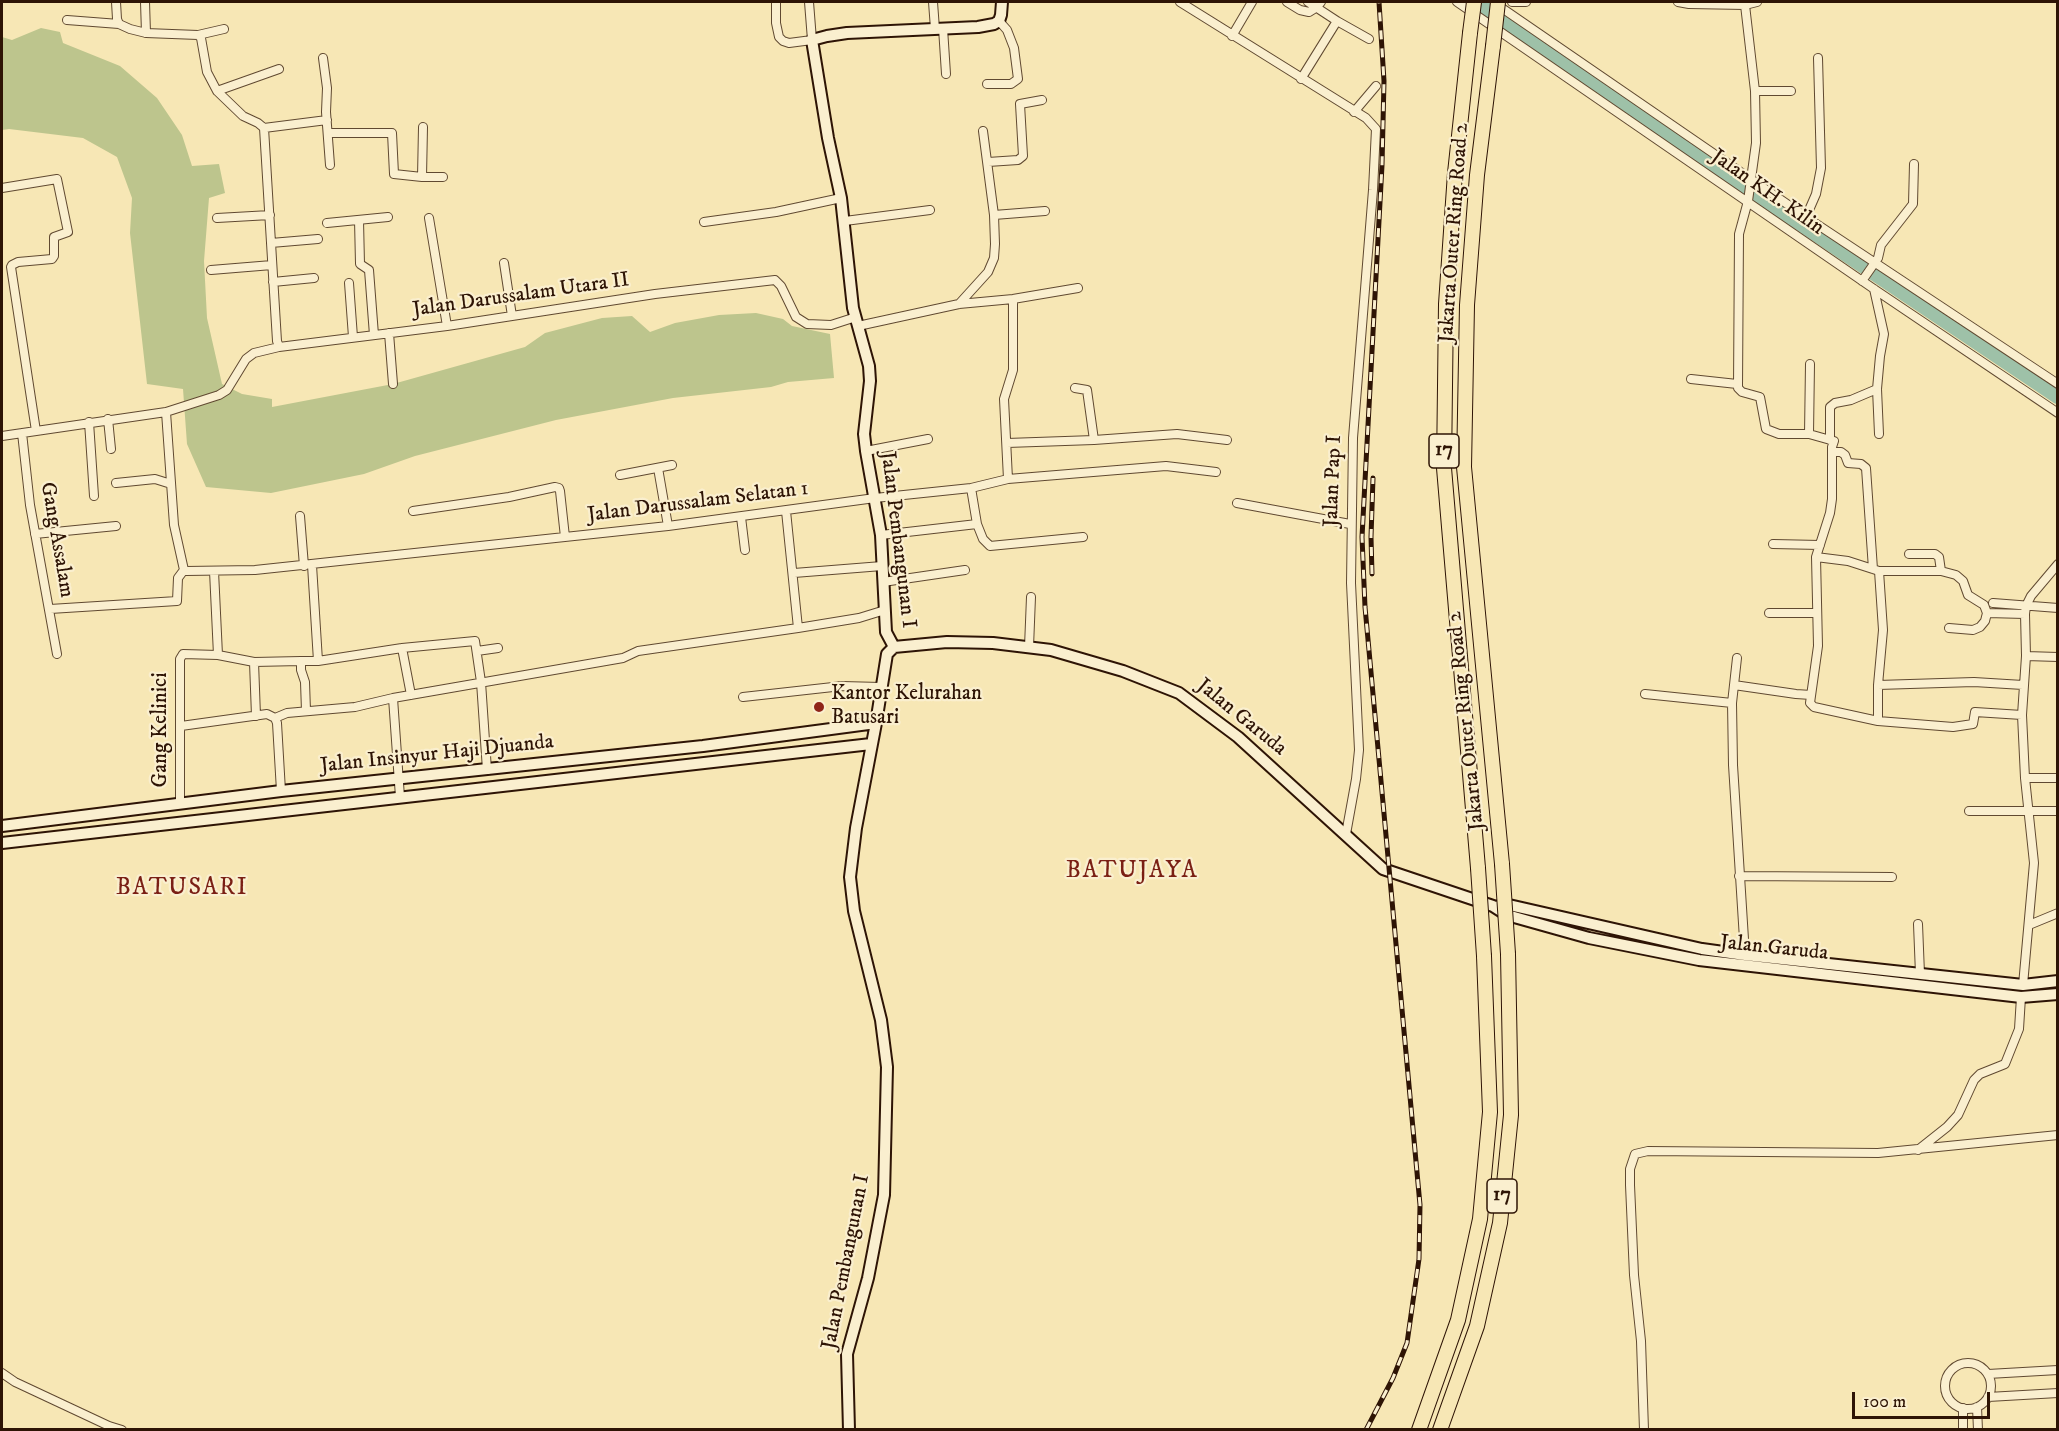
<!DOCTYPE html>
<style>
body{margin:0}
#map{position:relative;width:2059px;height:1431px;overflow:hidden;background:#f7e7b5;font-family:"IM FELL DW Pica",serif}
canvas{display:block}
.frame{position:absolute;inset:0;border:3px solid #2e1405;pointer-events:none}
.scale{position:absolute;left:1852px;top:1392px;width:138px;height:27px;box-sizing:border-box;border:3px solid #2e1405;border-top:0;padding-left:8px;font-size:18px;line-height:21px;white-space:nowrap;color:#2e1405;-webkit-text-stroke:4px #faefcf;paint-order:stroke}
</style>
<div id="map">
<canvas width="2059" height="1431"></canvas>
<div class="frame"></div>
<div class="scale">100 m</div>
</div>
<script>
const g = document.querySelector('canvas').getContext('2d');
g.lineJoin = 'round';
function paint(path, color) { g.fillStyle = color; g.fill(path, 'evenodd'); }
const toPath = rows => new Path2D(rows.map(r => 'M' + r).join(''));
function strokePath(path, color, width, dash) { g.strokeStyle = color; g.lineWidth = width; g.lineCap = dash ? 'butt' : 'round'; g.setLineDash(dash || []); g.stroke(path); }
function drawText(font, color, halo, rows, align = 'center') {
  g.font = font + ' "IM FELL DW Pica",serif'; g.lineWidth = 4.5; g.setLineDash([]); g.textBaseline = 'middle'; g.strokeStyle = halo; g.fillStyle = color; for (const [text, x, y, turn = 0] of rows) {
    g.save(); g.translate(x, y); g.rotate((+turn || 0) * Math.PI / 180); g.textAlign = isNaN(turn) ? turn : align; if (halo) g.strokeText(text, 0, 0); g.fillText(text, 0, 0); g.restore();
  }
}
const green = toPath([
 [41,28,60,32,63,43,120,66,157,98,182,135,192,166,219,164,225,193,209,198,204,261,207,318,222,384,242,394,272,399,272,407,393,384,525,347,545,333,602,318,632,316,650,332,675,323,719,315,756,313,783,319,792,326,830,334,834,378,788,382,771,387,673,398,556,420,415,456,364,474,271,493,206,487,187,444,183,389,147,384,130,233,132,198,117,157,83,138,9,129,2,130,2,37,12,40]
]);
const river = toPath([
 [1476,2,1730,176,2058,396]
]);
const street = toPath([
 [116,2,117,19,119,24,130,29,146,33,198,35,201,38,207,72,217,91,243,116,258,123,264,128],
 [145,2,146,33],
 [776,2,776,23,779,37,783,41,789,43,812,40,809,2],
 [933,2,935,29],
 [1180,2,1366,118,1376,129,1373,190,1353,438,1351,583,1359,750,1356,779,1346,834],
 [1287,2,1300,10,1309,12,1317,7,1321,2],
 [1457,2,1874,289,2058,413],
 [1512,2,1526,2],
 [1678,2,1689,4,1745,5,1757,2],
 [1496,4,1806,217,2058,384],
 [1745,5,1755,91,1756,143,1748,201,1739,234,1738,388,1742,392,1760,397,1766,429,1779,434,1809,434,1834,441,1832,447,1832,499,1830,513,1816,557,1818,646,1810,703,1814,707,1878,721,1953,727,1973,724,1975,712,2022,715],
 [67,20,119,24],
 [1337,21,1369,39],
 [943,28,946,74],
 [198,35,224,29],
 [1232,36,1252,2],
 [323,58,327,88,326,112,330,165],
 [1301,79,1337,21,1308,2],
 [987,84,1011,84,1018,79,1014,48,1007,30,999,21],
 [217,91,279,69],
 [1755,91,1791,91],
 [1354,112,1376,86],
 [264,128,277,341,279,347],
 [264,128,327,120],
 [328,133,392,133,394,174,422,177,423,127],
 [988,162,1018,160,1023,156,1020,104,1042,100],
 [422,177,443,177],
 [2,188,57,179,68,232,54,237,54,256,52,259,18,262,12,265,11,267,36,431],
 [994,215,1045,211],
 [1806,217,1816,194,1821,168,1818,58],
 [217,218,270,215],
 [429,218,447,326],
 [359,220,360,264,369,270,374,335],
 [845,221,930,210],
 [704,222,776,212,841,198],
 [327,223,388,217],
 [271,243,318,239],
 [504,263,512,316],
 [211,270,272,265],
 [1862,281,1878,258,1881,245,1913,204,1914,164],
 [273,282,314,278],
 [349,283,353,337],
 [1874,289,1884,334,1880,356,1877,389,1879,434],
 [959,304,988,272,994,258,995,244,994,215,983,131],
 [858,326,959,304,1013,299,1078,288],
 [389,333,393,384],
 [1691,379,1737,384],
 [1075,388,1087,390,1094,440],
 [166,412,174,525,184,570],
 [108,419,111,449],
 [89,422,94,496],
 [22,433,30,505,57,654],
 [1809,434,1810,364],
 [2,436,166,412,219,395,227,390,246,359,254,353,279,347,447,326,655,294,775,280,781,286,796,317,807,324,831,325,856,317],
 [1830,440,1830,407,1835,403,1851,400,1877,389],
 [1007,443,1094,440,1177,434,1227,440],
 [866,451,928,439],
 [1832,452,1841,452,1845,455,1848,463,1861,464,1866,468,1873,569],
 [658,468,668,526],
 [620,475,672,465],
 [1008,479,1004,399,1013,370,1013,299],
 [116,483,155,479,171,484],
 [971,488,977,524,983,539,990,546,1083,537],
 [1237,503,1350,524],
 [413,511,509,497,555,487,559,488,560,491,565,537],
 [786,511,798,628],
 [300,516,304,566],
 [741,517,745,550],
 [35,534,116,526],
 [881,535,977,524],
 [1773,544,1820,545],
 [1909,554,1935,554,1939,557,1941,571],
 [1816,557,1848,561,1879,571,1941,571,1956,575,1963,581,1968,595,1984,605,1987,613,2025,614],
 [312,565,318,661],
 [184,570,186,571,255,570,668,526,875,498,971,488,1008,479,1166,466,1216,472],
 [214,571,218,655],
 [794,573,882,566],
 [883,582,965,570],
 [1993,603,2058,608],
 [50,609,177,601,178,578,184,570],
 [1769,613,1817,613],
 [1949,628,1973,630,1980,627,1985,621,1987,613],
 [1029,647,1031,597],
 [402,648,411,695],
 [477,651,498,648],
 [2026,656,2058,657],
 [1737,658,1732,703,1733,765,1745,955],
 [301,661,318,661,402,648,475,641,481,682,487,770],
 [254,662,256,716],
 [1734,685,1796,694,1811,695],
 [1878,685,1974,682,2023,685],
 [1645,694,1732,703],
 [743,697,842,686,881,687],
 [393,698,400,797],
 [275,718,277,723,281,791],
 [1878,721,1878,685,1883,630,1879,571],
 [181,726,267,714,275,718,287,713,355,707,393,698,623,658,638,651,798,628,859,618,885,610],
 [2025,778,2058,778],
 [180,803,180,659,183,654,218,655,254,662,301,661,301,670,305,682,306,711],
 [1969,811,2058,811],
 [1739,876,1892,877],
 [1918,924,1920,974],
 [2029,925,2058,913],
 [2023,985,2034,863,2025,778,2022,715,2026,656,2025,614,2026,606,2031,596,2058,564],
 [1918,1150,1947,1127,1958,1115,1974,1080,1980,1074,2005,1064,2019,1029,2021,997],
 '1945 1386a23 23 0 1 1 46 0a23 23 0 1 1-46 0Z',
 [2,1373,15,1382,109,1426,122,1430],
 [1988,1374,2058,1370],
 [1988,1397,2058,1393],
 [1977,1407,1978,1430],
 [1963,1408,1963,1430],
 [1644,1430,1641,1341,1634,1275,1630,1185,1630,1169,1635,1154,1648,1151,1878,1153,2058,1135]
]);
const secondary = toPath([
 [894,647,947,642,993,643,1051,650,1123,671,1179,693,1238,737,1383,869,1493,906,1507,915,1589,938,1699,960,2021,997,2058,994],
 [894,647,886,632,881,535,866,451,864,434,870,381,869,366,853,308,841,198,828,138,812,40,827,36,847,33,978,27,994,24,999,21,1001,15,1002,2],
 [2,826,281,791,703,746,876,723],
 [2,843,871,744],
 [1499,906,1509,905,1702,949,1745,955,2023,985,2058,981],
 [849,1430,847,1354,868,1278,884,1195,887,1067,881,1020,854,911,850,877,856,828,876,723,887,654,894,647]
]);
const highway = toPath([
 [1470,33,1455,173,1446,304,1444,468,1478,868],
 [1493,46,1477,175,1467,305,1464,467,1502,864],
 [1419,1430,1458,1320,1480,1219,1490,1112,1484,956],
 [1440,1430,1477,1326,1500,1223,1511,1115,1508,954]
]);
const rail = toPath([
 [1372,574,1371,537,1373,478],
 [1366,1430,1393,1378,1407,1343,1419,1259,1420,1205,1365,607,1362,537,1382,165,1384,81,1379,2]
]);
const highwayBridge = toPath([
 [1470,33,1474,2],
 [1493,46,1498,2],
 [1502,864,1508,954],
 [1478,868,1484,956]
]);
const markers = [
 [819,707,6,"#8f2418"]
];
const shields = [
 [1444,451,30],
 [1502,1196,30]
];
const shieldNames = [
 ["17",1444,451],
 ["17",1502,1196]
];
const streetNames = [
 ["Jalan KH. Kilin",1767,193,35],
 ["Jakarta Outer Ring Road 2",1455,233,-86],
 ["Jalan Darussalam Utara II",521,296,-8],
 ["Jalan Pap I",1334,481,-88],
 ["Jalan Darussalam Selatan 1",698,503,-7],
 ["Gang Assalam",56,540,80],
 ["Jalan Pembangunan I",897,540,83],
 ["Jalan Garuda",1241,718,39],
 ["Jakarta Outer Ring Road 2",1467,721,-96],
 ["Gang Kelinici",162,730,-90],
 ["Jalan Insinyur Haji Djuanda",437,755,-6],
 ["Jalan Garuda",1774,949,6],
 ["Jalan Pembangunan I",847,1262,-79]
];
const poiNames = [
 ["Kantor Kelurahan",831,695],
 ["Batusari",831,719]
];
const quarterNames = [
 ["BATUJAYA",1132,872],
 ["BATUSARI",182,889]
];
paint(green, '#bdc58d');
strokePath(river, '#9ec1a8', 16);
strokePath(street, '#604931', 10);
strokePath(secondary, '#2e1405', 14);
strokePath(highway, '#2e1405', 16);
strokePath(street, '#faefcf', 8);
strokePath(secondary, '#faefcf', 10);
strokePath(highway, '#f7e7b5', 14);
strokePath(rail, '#2e1405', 5);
strokePath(rail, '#faefcf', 3, [9]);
strokePath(highwayBridge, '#2e1405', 16, []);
strokePath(highwayBridge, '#f7e7b5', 14);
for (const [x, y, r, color] of markers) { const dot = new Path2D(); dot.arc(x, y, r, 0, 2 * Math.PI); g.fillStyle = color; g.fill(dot); strokePath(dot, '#faefcf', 2); }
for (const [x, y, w] of shields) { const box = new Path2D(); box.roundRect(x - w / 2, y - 17, w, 34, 4.5); g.fillStyle = '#faefcf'; g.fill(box); strokePath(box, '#2e1405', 1.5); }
drawText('bold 20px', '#2e1405', null, shieldNames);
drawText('21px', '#2e1405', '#faefcf', streetNames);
drawText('21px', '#2e1405', '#faefcf', poiNames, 'left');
g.letterSpacing = '1.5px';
drawText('24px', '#7a1f14', '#faefcf', quarterNames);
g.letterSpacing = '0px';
</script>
